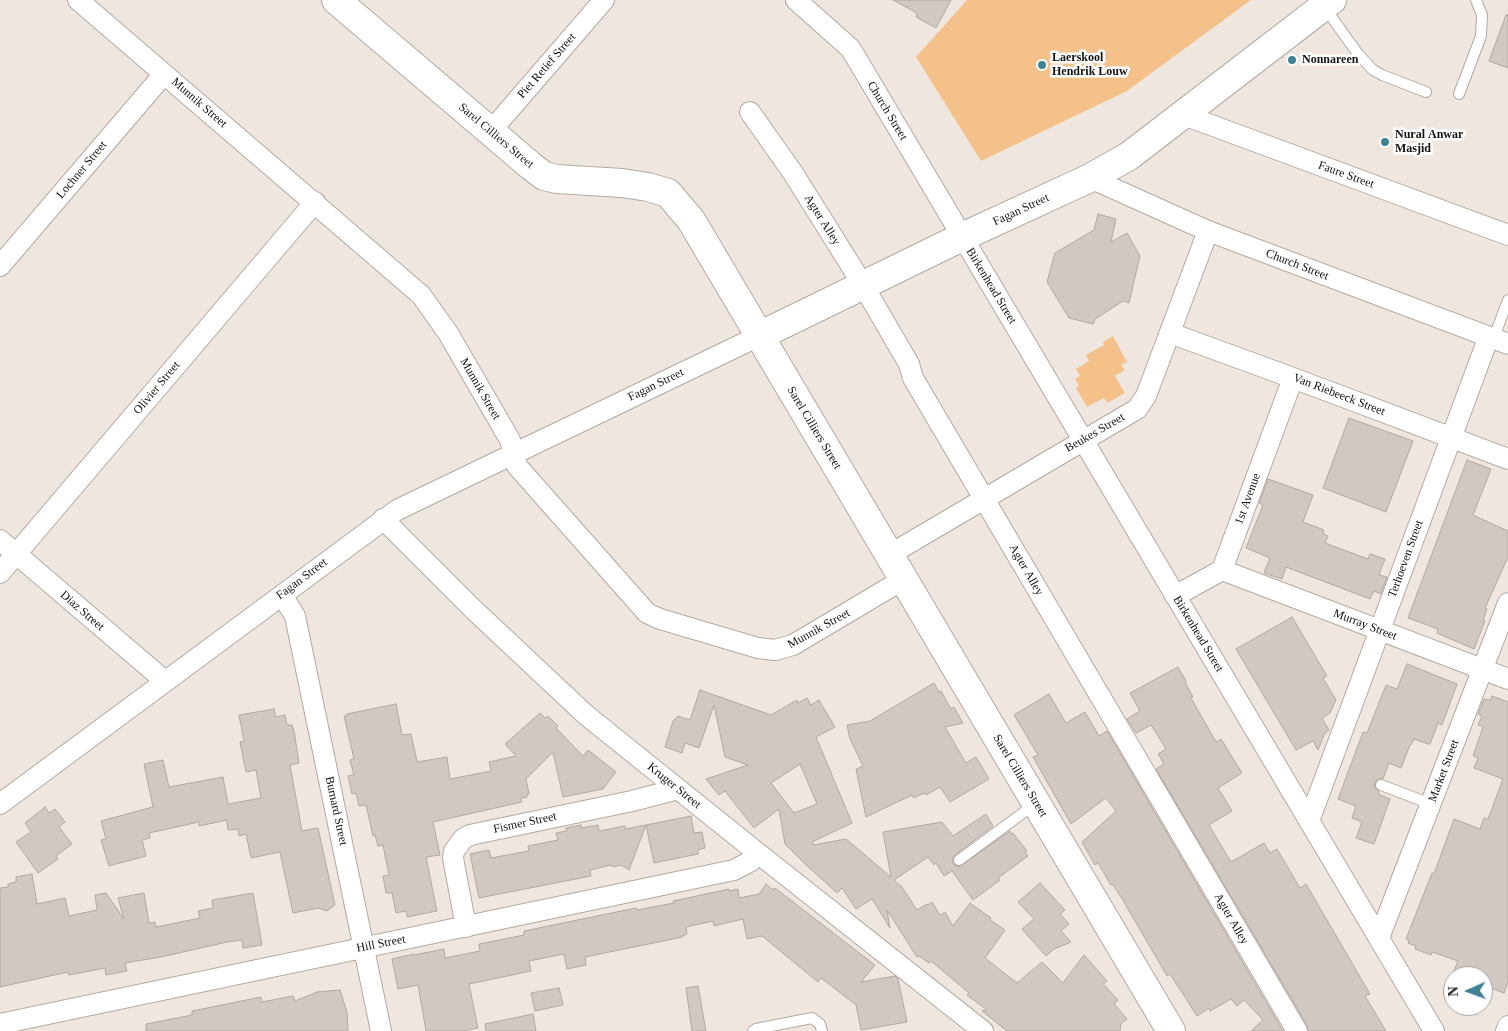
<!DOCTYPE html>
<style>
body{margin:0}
#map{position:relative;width:1508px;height:1031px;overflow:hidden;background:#efe7df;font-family:Georgia,serif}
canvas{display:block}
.north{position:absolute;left:1443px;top:966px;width:50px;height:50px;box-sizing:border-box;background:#fff;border:1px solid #a1a19f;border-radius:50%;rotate:268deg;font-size:14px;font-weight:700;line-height:20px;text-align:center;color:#151310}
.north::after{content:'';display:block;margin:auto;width:18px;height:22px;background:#408293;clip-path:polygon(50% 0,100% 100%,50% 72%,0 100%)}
</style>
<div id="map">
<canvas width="1508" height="1031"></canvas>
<div class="north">N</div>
</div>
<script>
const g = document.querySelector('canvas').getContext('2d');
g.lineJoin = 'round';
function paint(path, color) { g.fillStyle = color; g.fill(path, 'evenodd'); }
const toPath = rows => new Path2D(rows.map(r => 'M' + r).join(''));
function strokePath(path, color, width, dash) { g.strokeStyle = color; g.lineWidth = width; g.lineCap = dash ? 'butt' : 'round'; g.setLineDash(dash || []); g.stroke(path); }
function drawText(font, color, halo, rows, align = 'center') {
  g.font = font + ' Georgia,serif'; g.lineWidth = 5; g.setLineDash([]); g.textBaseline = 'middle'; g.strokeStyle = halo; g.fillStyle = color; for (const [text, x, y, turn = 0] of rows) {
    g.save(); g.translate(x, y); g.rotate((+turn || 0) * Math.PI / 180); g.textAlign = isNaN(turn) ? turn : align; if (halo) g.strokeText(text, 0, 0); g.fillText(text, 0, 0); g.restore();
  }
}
const green = toPath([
 [967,0,1251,0,1127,91,981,161,916,57],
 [1113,336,1127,362,1121,365,1125,370,1115,376,1125,393,1107,403,1104,398,1087,407,1076,388,1079,386,1075,379,1080,376,1076,369,1089,361,1086,355,1104,345,1103,342]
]);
const building = toPath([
 [893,0,951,0,936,28,916,17,917,13,893,0],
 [1506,15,1508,15,1508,68,1489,61,1506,15],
 [1098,214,1116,219,1111,242,1127,233,1140,256,1129,303,1123,301,1095,319,1093,324,1069,318,1047,282,1055,253,1094,230,1098,214],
 [1349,418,1413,441,1386,512,1323,488,1349,418],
 [1467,460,1491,469,1473,515,1508,531,1508,557,1485,608,1487,609,1483,620,1485,621,1474,649,1437,633,1438,629,1408,618,1467,460],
 [1268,479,1313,495,1303,522,1324,530,1323,534,1328,536,1325,543,1368,559,1370,554,1385,559,1379,575,1387,577,1381,594,1374,591,1370,599,1286,567,1282,579,1264,573,1270,558,1246,548,1263,505,1259,503,1268,479],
 [1292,617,1327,676,1323,678,1336,700,1330,713,1322,718,1329,730,1325,733,1318,750,1313,741,1296,750,1236,649,1292,617],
 [1407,664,1457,684,1442,725,1438,723,1430,744,1428,744,1414,739,1411,745,1410,745,1401,768,1389,763,1383,779,1379,778,1375,782,1374,787,1379,791,1378,794,1390,799,1374,844,1356,838,1362,822,1352,818,1356,806,1338,799,1363,732,1367,733,1386,685,1397,689,1407,664],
 [1178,667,1186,681,1185,682,1193,697,1191,698,1216,742,1221,739,1242,773,1218,788,1232,811,1209,825,1231,862,1264,843,1270,853,1277,849,1300,888,1306,884,1370,994,1365,996,1386,1031,1309,1031,1307,1025,1156,769,1164,764,1158,754,1166,749,1151,725,1136,733,1127,719,1140,711,1130,693,1178,667],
 [934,683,939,692,941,691,951,709,954,707,963,723,945,727,966,763,976,757,989,779,950,802,940,787,926,795,924,793,914,798,912,795,866,817,856,769,863,766,850,739,847,725,870,721,934,683],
 [700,690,771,715,797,700,798,703,807,698,811,705,819,700,835,727,816,737,852,823,812,842,813,845,846,839,891,877,883,832,942,822,953,836,986,814,993,826,955,855,953,858,953,864,959,867,1010,831,1011,834,1013,833,1027,851,1025,852,1028,856,998,878,1000,880,973,900,952,871,944,876,936,863,934,865,928,857,894,880,902,887,917,910,927,904,928,905,932,902,940,915,945,912,953,926,970,903,991,918,990,920,1005,930,985,958,1017,983,1042,962,1063,983,1084,955,1107,981,1103,984,1118,1000,1114,1004,1127,1019,1121,1024,1120,1031,1007,1031,982,1011,987,1010,967,995,969,993,931,961,929,963,919,956,917,957,887,910,890,928,872,899,856,909,842,888,837,893,804,863,785,844,779,809,754,828,725,791,719,795,706,779,748,765,725,757,714,705,699,748,685,743,682,753,665,747,673,721,678,716,690,720,700,690],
 [800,764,817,804,794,813,771,783,800,764],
 [1049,694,1066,723,1085,712,1099,736,1107,731,1283,1031,1251,1031,1263,1020,1244,1000,1237,1006,1231,999,1210,1011,1209,1008,1197,1016,1170,974,1167,976,1121,897,1112,884,1111,885,1098,863,1095,865,1082,842,1116,811,1106,798,1071,824,1033,757,1038,755,1014,715,1049,694],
 [1492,696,1508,702,1508,982,1504,993,1483,985,1483,976,1452,976,1458,961,1432,952,1431,955,1415,949,1416,946,1408,943,1409,940,1406,939,1432,873,1434,874,1454,819,1480,829,1484,818,1488,819,1503,779,1474,768,1478,758,1473,756,1483,727,1478,725,1482,716,1478,714,1484,699,1491,700,1492,696],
 [396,704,402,735,411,734,417,762,447,757,450,779,491,771,489,762,516,756,505,744,540,713,545,718,548,716,558,726,556,728,583,756,588,750,616,772,603,789,563,797,553,752,526,779,529,794,527,794,527,797,521,798,522,802,433,822,440,855,426,857,437,911,407,917,406,911,396,913,392,893,386,893,383,876,389,875,383,845,378,846,375,835,373,836,366,805,359,806,356,793,352,794,348,776,354,775,350,760,354,759,344,716,347,716,347,714,396,704],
 [274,709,276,717,285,715,287,725,292,725,294,731,299,763,290,765,302,831,318,828,335,905,327,911,318,908,293,913,280,852,251,858,246,834,239,836,238,829,228,830,227,820,199,826,199,822,149,833,150,838,142,840,146,856,109,866,101,840,106,839,101,821,153,807,144,764,163,760,169,787,223,777,228,804,261,798,256,770,246,772,240,742,244,741,239,715,274,709],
 [45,807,49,813,55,809,65,822,59,827,72,844,56,856,58,859,38,873,16,842,31,832,25,823,45,807],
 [691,816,694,833,702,832,705,848,698,850,698,854,654,863,646,825,691,816],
 [581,825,581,828,598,825,599,831,625,826,625,829,646,825,629,870,621,865,613,867,611,865,590,870,591,876,479,898,470,854,489,850,491,858,529,851,528,846,558,840,556,833,567,831,566,828,581,825],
 [32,874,37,904,65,898,69,916,97,910,95,895,106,893,124,919,118,898,144,893,149,923,155,922,156,927,200,918,198,911,213,908,212,900,253,893,262,945,243,948,242,940,227,942,161,957,125,963,127,971,106,975,105,968,69,975,68,972,0,987,0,888,8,887,8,884,16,882,16,877,32,874],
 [1040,883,1065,910,1060,914,1069,924,1061,931,1071,942,1054,949,1046,956,1022,929,1034,919,1018,902,1040,883],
 [766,884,773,890,775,888,875,965,861,982,895,976,898,979,907,1022,861,1030,856,1005,821,978,818,982,762,936,747,939,743,919,714,926,713,921,686,927,687,934,682,936,683,937,585,957,586,965,567,969,564,954,529,961,531,971,469,984,478,1028,463,1031,426,1031,418,985,398,989,392,959,414,954,414,955,444,949,445,958,480,951,479,944,524,935,524,931,636,908,637,910,674,903,673,901,729,889,729,891,738,889,739,898,759,894,766,884],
 [698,986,706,1031,692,1031,686,988,698,986],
 [559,988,563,1005,535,1011,531,993,559,988],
 [340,990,347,1012,348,1031,146,1031,146,1024,192,1015,192,1011,261,997,262,1002,293,996,295,1001,317,992,340,990],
 [533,1014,536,1031,486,1031,485,1024,533,1014]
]);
const lane = toPath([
 [1325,8,1358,54,1373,70,1382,75,1426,92],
 [1459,94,1481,36,1482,15,1476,0],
 [1491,338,1496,332,1508,300],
 [1381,785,1431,804],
 [959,860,1035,804],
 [753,1031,756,1029,812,1018,820,1024,822,1031]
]);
const street = toPath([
 [78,0,421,295,448,333,510,440,517,466,647,613,660,619,758,648,775,650,793,645,904,579],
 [796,0,850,48,855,56,1434,1031],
 [750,112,793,173,863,285,909,364,913,378,1297,1031],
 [1184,115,1508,235],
 [490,132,604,0],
 [1090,178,1208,231,1508,344],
 [0,266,164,74],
 [1170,333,1293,378,1508,459],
 [383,519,473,609,586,715,759,854,983,1031],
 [0,540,165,681],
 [889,555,1137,409,1146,396,1208,231],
 [1222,570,1508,679],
 [0,573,315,202],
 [282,595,295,616,381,1031],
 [1175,596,1222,570,1293,378],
 [0,804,397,510,759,336],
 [1309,821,1486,344,1491,338],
 [466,927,453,858,454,851,463,839,470,835,632,801,678,789],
 [1379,938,1508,603],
 [0,1024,734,870,751,861,759,854],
 [1506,1031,1508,1026]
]);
const secondary = toPath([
 [336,0,531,166,544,176,557,179,622,183,648,187,668,193,691,220,1171,1031],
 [759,336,962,237,1090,178,1129,156,1332,0]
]);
const markers = [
 [1292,60,5,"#408293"],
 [1042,65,5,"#408293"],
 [1385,142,5,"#408293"]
];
const poiNames = [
 ["Laerskool",1052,58],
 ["Hendrik Louw",1052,72],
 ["Nonnareen",1302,60],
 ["Nural Anwar",1395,135],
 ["Masjid",1395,149]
];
const streetNames = [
 ["Piet Retief Street",547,66,-49],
 ["Munnik Street",199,103,41],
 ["Church Street",887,111,59],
 ["Sarel Cilliers Street",496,136,40],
 ["Lochner Street",82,170,-50],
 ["Faure Street",1346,175,20],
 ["Fagan Street",1021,210,-25],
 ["Agter Alley",822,220,58],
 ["Church Street",1297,265,21],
 ["Birkenhead Street",991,286,59],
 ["Fagan Street",656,385,-26],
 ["Olivier Street",157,388,-50],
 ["Munnik Street",480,389,60],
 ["Van Riebeeck Street",1339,395,21],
 ["Sarel Cilliers Street",814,428,59],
 ["Beukes Street",1095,433,-30],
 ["1st Avenue",1248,499,-70],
 ["Terhoeven Street",1406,559,-70],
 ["Agter Alley",1026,570,60],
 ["Fagan Street",302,579,-37],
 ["Diaz Street",82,611,41],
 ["Murray Street",1365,625,21],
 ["Munnik Street",819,629,-29],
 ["Birkenhead Street",1198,634,59],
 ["Market Street",1444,771,-69],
 ["Sarel Cilliers Street",1020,776,59],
 ["Kruger Street",674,786,39],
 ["Burnard Street",336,811,78],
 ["Fismer Street",525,823,-12],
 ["Agter Alley",1231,919,60],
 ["Hill Street",381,944,-11]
];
paint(green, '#f5c18b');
paint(building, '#d1c9c1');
strokePath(building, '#b1a9a1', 1);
strokePath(lane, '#b2aaa2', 12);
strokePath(street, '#b2aaa2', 22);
strokePath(secondary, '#b2aaa2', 30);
strokePath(lane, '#fff', 10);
strokePath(street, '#fff', 20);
strokePath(secondary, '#fff', 28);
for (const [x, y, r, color] of markers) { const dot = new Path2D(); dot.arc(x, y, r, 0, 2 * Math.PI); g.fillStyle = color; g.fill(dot); strokePath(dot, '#fff', 2); }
drawText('bold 12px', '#151310', '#fff', poiNames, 'left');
drawText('12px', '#151310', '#fff', streetNames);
</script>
